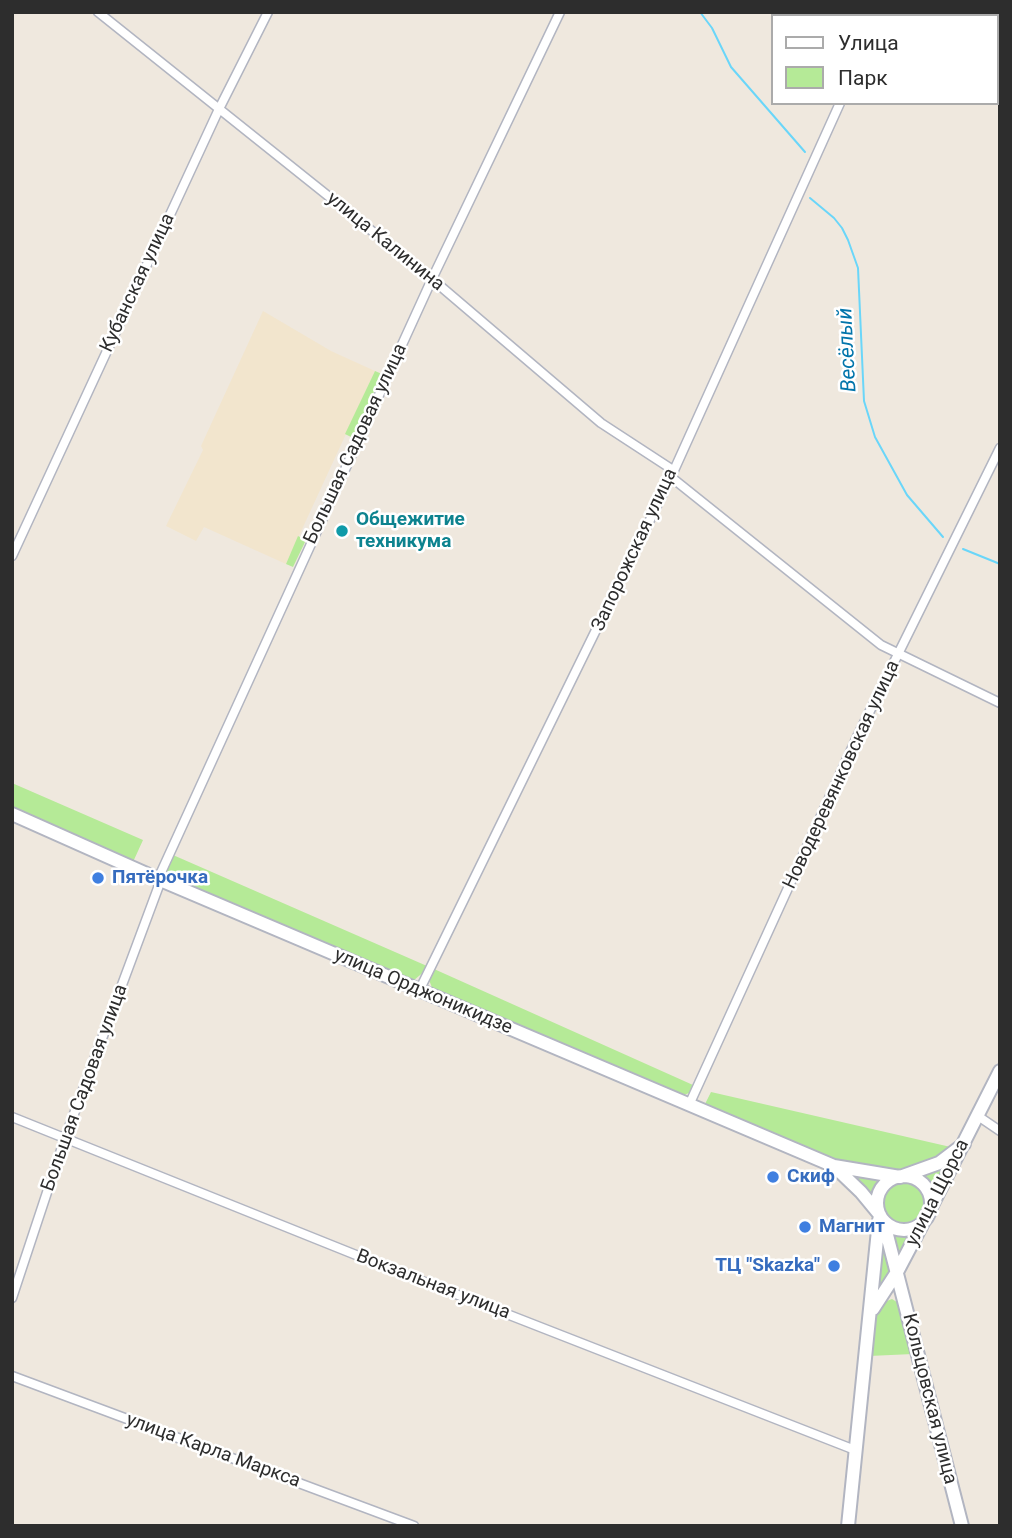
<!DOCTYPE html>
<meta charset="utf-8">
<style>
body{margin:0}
#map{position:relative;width:1012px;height:1538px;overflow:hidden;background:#efe8de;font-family:Roboto,sans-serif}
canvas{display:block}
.frame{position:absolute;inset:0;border:14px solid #2d2d2d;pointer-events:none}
.legend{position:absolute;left:771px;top:14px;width:228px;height:91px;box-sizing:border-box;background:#fff;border:2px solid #ababab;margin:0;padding:9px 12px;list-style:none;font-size:21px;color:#2d2d2d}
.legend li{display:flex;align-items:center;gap:14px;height:35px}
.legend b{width:35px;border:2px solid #ababab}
</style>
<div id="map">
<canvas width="1012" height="1538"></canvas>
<div class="frame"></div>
<ul class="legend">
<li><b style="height:9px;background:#fff"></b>Улица</li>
<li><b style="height:19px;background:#b5ea97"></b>Парк</li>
</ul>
</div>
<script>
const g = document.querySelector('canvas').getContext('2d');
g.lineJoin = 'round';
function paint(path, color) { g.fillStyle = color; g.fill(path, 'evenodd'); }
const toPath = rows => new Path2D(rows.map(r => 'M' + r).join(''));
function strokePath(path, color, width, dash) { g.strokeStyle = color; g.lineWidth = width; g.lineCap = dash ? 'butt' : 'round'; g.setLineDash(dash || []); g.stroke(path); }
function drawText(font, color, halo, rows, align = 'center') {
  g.font = font + ' Roboto,sans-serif'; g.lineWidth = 5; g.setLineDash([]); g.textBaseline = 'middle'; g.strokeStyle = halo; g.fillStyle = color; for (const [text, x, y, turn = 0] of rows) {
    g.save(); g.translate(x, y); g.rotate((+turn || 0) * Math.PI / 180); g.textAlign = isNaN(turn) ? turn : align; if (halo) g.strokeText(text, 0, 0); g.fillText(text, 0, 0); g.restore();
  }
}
const education = toPath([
 [263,311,331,351,375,371,286,564,204,527,196,541,166,526,203,450,201,446]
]);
const green = toPath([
 [375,371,382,374,353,438,345,434],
 [298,536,306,540,293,567,286,564],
 [12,783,143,840,133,862,12,809],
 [173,855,427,966,426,970,413,981,164,875],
 [434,969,693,1085,689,1093,684,1095,433,990,429,980],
 [711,1092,955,1148,949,1153,899,1172,837,1161,705,1104],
 [950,1160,934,1194,924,1179,916,1175],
 [847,1173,882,1179,874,1192,872,1199],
 '883 1204a21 21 0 1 1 42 0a21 21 0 1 1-42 0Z',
 [882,1231,893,1271,875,1298],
 [890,1231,902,1234,913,1232,898,1261],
 [892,1299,900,1304,913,1354,869,1356,874,1314,884,1302]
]);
const stream = toPath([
 [700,12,712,28,731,67,805,152],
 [810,198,834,218,842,228,848,240,858,268,864,401,875,437,907,495,943,537],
 [963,549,1000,564]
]);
const street = toPath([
 [98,12,432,279,601,423,673,470],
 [880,16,882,12],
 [671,477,881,645,1000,703],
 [12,556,219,109,268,12],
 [158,879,432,279,560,12],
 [419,991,671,477,840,103],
 [689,1105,857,737,1000,448],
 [978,1116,1000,1131],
 [12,1117,366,1259,855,1450],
 [12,1298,65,1138,161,880],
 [12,1376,414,1526]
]);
const secondary = toPath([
 [12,814,158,879,834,1166,900,1177,939,1163,964,1144],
 [837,1169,861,1192,880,1215,886,1231,962,1526],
 '877 1203a27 27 0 1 1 54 0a27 27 0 1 1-54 0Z',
 [873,1309,897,1272,927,1215,1000,1071],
 [848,1526,879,1220]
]);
const markers = [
 [342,531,7,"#0f9aa8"],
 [98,878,7,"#3f7fe0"],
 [773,1177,7,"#3f7fe0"],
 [805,1227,7,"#3f7fe0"],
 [834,1266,7,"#3f7fe0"]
];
const streetNames = [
 ["улица Калинина",385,242,39],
 ["Кубанская улица",138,283,-65],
 ["Большая Садовая улица",356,444,-65],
 ["Запорожская улица",635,550,-65],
 ["Новодеревянковская улица",842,775,-65],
 ["улица Орджоникидзе",423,992,23],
 ["Большая Садовая улица",85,1088,-70],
 ["улица Щорса",938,1193,-63],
 ["Вокзальная улица",433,1285,21],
 ["Кольцовская улица",929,1399,76],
 ["улица Карла Маркса",213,1451,20]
];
const cultureNames = [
 ["Общежитие",356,520],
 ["техникума",356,542]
];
const shopNames = [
 ["Пятёрочка",112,878],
 ["Скиф",787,1177],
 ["Магнит",819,1227],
 ["ТЦ \"Skazka\"",820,1266,"right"]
];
const waterNames = [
 ["Весёлый",848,350,-93]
];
paint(education, '#f2e5cd');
paint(green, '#b5ea97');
strokePath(stream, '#6ad6f9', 2);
strokePath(street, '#b2b5c1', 11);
strokePath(secondary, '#b2b5c1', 16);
strokePath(street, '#fff', 8);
strokePath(secondary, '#fff', 12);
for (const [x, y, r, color] of markers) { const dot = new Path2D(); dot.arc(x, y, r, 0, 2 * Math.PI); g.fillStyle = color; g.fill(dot); strokePath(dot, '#fff', 2.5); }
drawText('19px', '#2d2d2d', '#fff', streetNames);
drawText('bold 19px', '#0d838f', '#fff', cultureNames, 'left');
drawText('bold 19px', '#366cbe', '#fff', shopNames, 'left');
drawText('italic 21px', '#0275ab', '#fff', waterNames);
</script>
